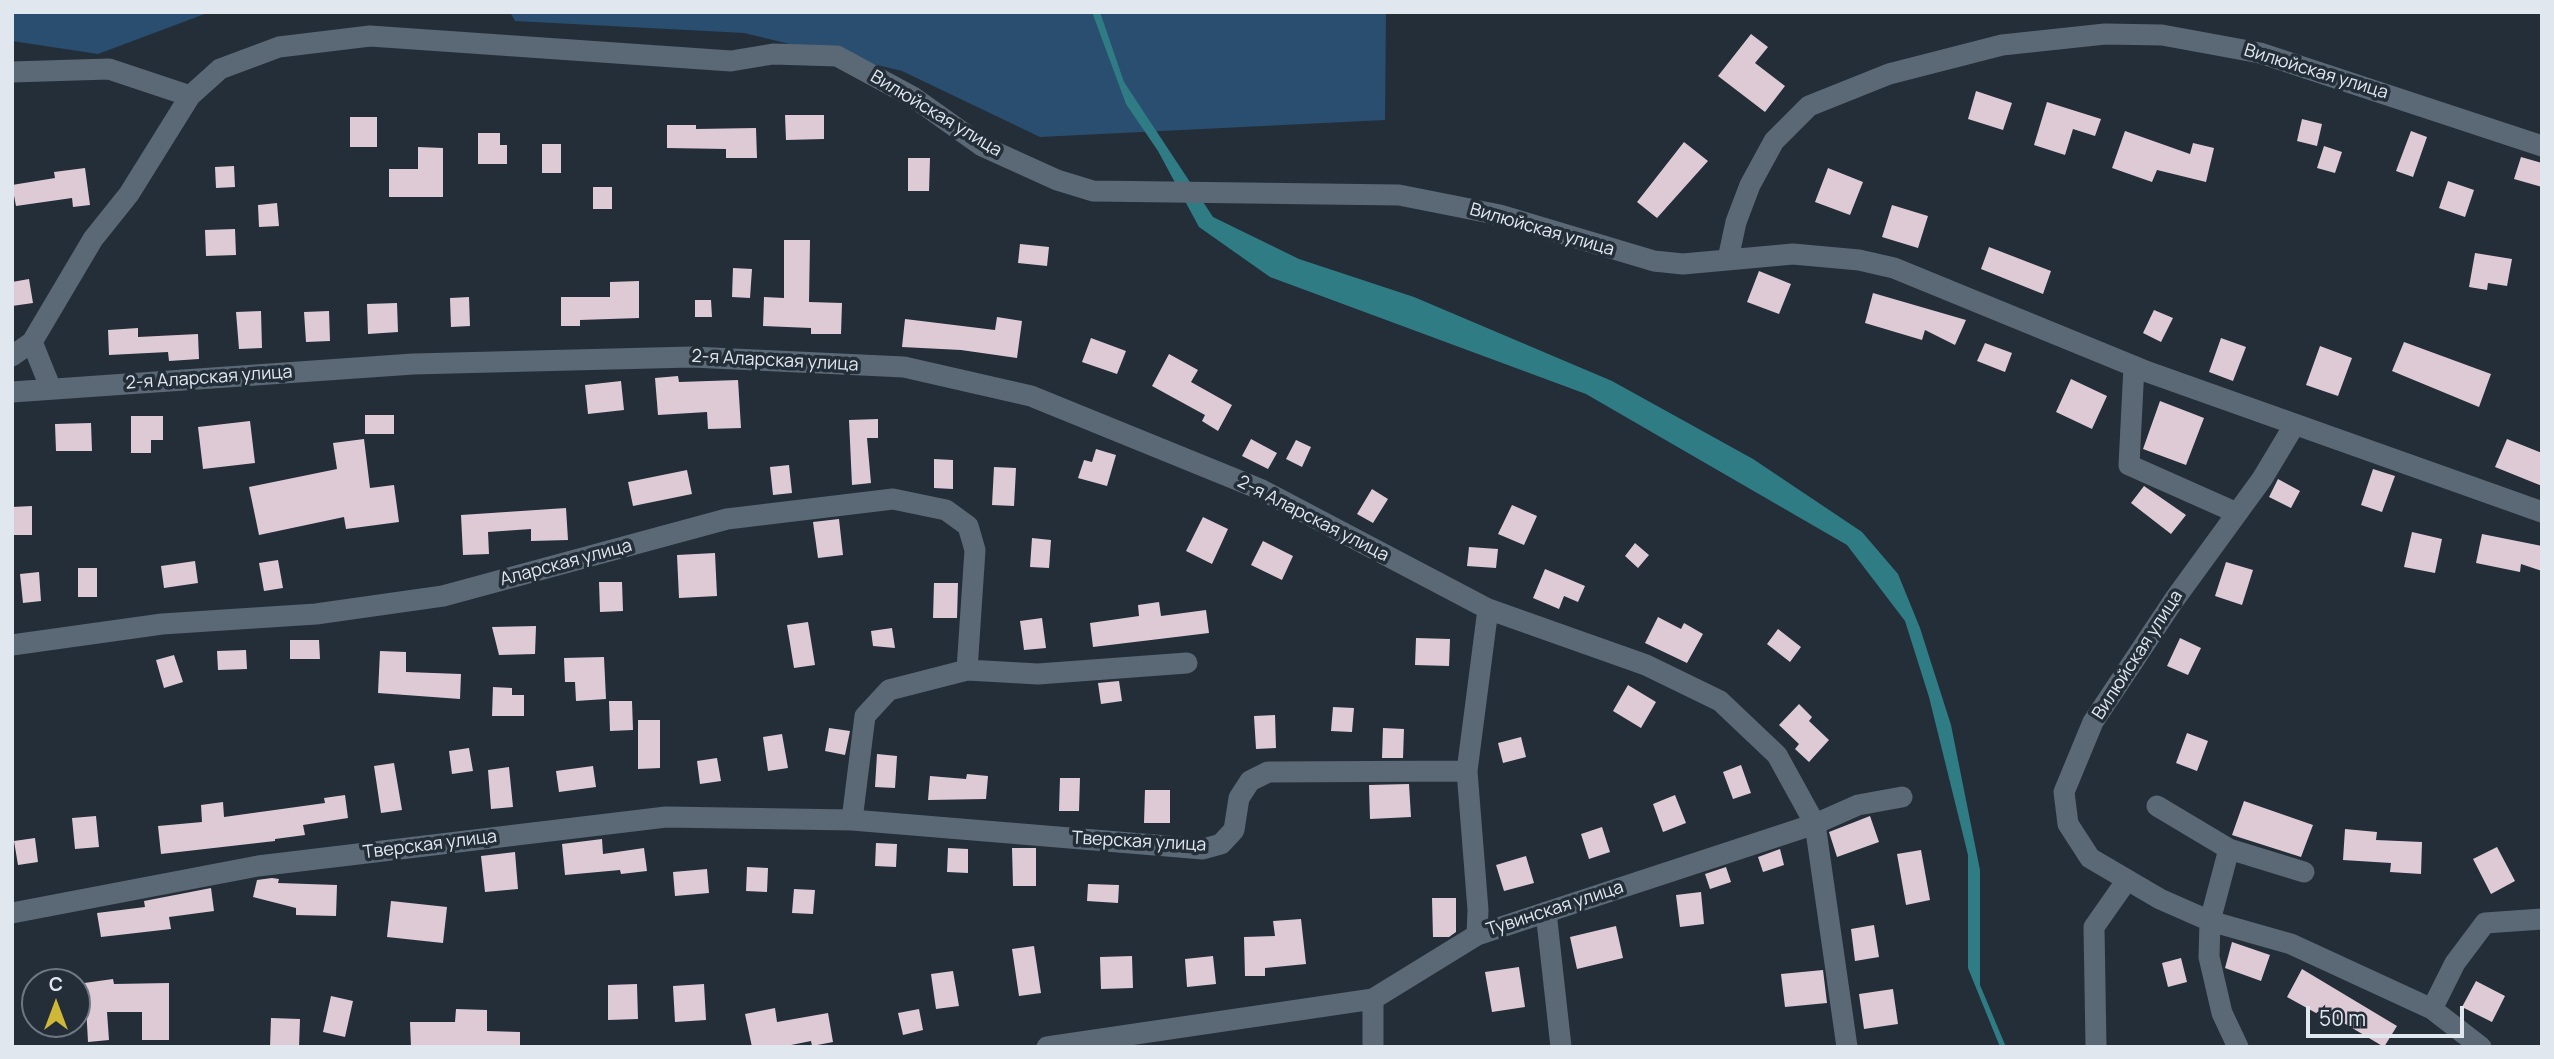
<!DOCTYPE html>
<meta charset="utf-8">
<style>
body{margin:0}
#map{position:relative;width:2554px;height:1059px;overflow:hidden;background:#232e39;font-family:Manrope,sans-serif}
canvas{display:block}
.frame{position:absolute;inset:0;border:14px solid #e0e7ef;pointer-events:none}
.north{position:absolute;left:21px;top:968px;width:70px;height:70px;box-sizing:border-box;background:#232e39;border:2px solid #6f7882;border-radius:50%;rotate:0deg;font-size:19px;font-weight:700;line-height:28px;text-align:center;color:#e0e7ef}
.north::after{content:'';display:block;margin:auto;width:24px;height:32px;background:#cfb837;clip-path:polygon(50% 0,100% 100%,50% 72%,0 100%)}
.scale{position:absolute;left:2306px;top:1006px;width:158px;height:32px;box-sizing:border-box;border:4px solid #e0e7ef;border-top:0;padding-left:9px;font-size:21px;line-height:24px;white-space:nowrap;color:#e0e7ef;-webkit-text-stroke:5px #232e39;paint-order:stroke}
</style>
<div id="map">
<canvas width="2554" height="1059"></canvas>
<div class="frame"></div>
<div class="north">С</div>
<div class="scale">50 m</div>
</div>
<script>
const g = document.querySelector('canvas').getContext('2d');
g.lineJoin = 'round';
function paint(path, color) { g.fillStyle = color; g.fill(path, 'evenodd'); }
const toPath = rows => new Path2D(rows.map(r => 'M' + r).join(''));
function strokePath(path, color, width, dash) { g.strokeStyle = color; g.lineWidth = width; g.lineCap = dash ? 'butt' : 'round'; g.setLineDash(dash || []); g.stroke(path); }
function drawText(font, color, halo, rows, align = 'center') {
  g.font = font + ' Manrope,sans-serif'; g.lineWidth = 7; g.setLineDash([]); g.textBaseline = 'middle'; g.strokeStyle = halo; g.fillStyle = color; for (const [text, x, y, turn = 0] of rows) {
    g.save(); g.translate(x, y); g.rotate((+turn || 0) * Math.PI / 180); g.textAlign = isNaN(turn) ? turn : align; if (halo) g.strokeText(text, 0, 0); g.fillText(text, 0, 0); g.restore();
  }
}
const green = toPath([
 [12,12,210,12,98,54,12,41],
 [510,12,1386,12,1385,120,1040,137,902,71,744,33,515,21]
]);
const water = toPath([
 [1092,12,1100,12,1124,82,1213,217,1299,259,1414,297,1612,381,1753,459,1862,532,1898,574,1920,628,1951,725,1980,870,1980,985,2006,1047,2000,1047,1968,968,1968,855,1929,697,1905,621,1847,545,1586,394,1270,277,1199,227,1158,151,1126,104]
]);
const building = toPath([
 [1751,34,1768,47,1755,63,1785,86,1765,112,1718,76],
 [1976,91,2012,103,2003,130,1968,119],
 [2047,102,2101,119,2095,136,2073,129,2065,155,2034,145],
 [785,115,824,115,824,139,786,140],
 [350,117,377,117,377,147,350,147],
 [2302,119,2322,124,2317,146,2297,141],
 [667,125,696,125,696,129,756,128,757,158,726,158,726,149,667,148],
 [2125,131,2190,154,2193,143,2214,148,2206,182,2157,170,2152,182,2112,168],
 [2411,131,2427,137,2413,177,2396,171],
 [478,133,500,133,500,145,507,145,507,164,478,164],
 [1684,142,1708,161,1657,218,1637,202],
 [542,144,561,144,561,173,542,173],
 [2324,146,2342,152,2335,173,2317,168],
 [418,147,443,148,443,197,389,197,389,169,418,169],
 [2521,157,2542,163,2542,187,2514,179],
 [908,158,930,158,929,191,908,191],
 [234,166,235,187,216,188,215,167],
 [85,168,90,205,73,207,72,198,16,206,12,185,55,178,54,172],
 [1828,168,1863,182,1850,215,1815,202],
 [2448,181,2474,190,2465,217,2439,208],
 [593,187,612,187,612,209,593,209],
 [277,203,279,226,259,227,258,205],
 [1892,205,1928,216,1918,248,1882,237],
 [235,229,236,255,206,256,205,230],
 [784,240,810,240,809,302,842,303,841,334,811,334,811,328,763,326,764,297,784,298],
 [1020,244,1049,247,1047,266,1018,263],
 [1989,247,2051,271,2043,294,1981,269],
 [2475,253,2512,259,2507,286,2488,283,2487,290,2469,287],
 [733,268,752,269,750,298,732,297],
 [1759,271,1791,284,1779,314,1747,302],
 [29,279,33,303,12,306,12,282],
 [639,281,639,318,580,320,580,326,561,326,561,297,610,297,610,282],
 [1873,293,1966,320,1955,345,1925,330,1922,340,1865,323],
 [469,297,470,326,451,327,450,298],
 [695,300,711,300,712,317,695,317],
 [397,303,398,332,368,334,367,304],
 [2154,310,2173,318,2161,342,2143,333],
 [261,311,262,348,239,349,236,312],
 [329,311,330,341,306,342,304,312],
 [997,317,1022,321,1017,358,961,350,902,347,905,319,995,330],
 [138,328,138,337,198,334,199,359,169,361,168,352,109,355,108,330],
 [1091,338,1126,351,1117,374,1082,362],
 [2221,338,2246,347,2233,381,2209,372],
 [2404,342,2491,374,2479,407,2392,371],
 [1985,343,2012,353,2005,372,1977,361],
 [2320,346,2352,358,2338,396,2306,385],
 [1169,354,1198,370,1191,382,1232,405,1218,431,1202,421,1205,415,1152,386],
 [678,376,679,382,738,380,741,428,708,429,707,412,658,415,655,378],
 [2071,379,2107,396,2092,429,2056,412],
 [621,381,624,410,588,414,585,385],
 [2160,401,2204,418,2186,465,2143,449],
 [365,415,394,415,394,434,365,434],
 [131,416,163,416,163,440,151,440,151,453,131,453],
 [878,419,878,438,867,438,871,483,852,485,849,420],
 [250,421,255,463,203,469,198,427],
 [91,423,92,451,56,451,55,424],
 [364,439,370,488,394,485,399,522,346,529,344,517,259,535,249,487,337,469,333,443],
 [1251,439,1277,453,1268,469,1242,456],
 [2507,439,2542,453,2542,486,2495,467],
 [1296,440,1311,447,1302,467,1286,459],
 [1096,449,1116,455,1107,486,1078,478,1084,460,1092,462],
 [934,459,953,460,953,489,934,488],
 [789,465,792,493,773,495,770,467],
 [994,467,1016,468,1014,506,992,505],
 [2373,469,2395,476,2382,512,2361,505],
 [687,470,692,494,633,506,628,482],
 [2278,479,2300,491,2291,508,2269,497],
 [2144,486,2186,515,2171,534,2131,503],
 [1372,489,1388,499,1373,523,1357,514],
 [1512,505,1537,516,1524,545,1498,534],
 [32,506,32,535,12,535,12,507],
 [566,508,568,540,531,541,531,529,488,532,489,554,463,555,461,515],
 [1203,517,1228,529,1212,564,1186,551],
 [839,519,843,555,818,558,813,522],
 [2412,532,2442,539,2435,573,2404,567],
 [2482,534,2542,546,2542,571,2521,564,2520,572,2476,563],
 [1032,538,1051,540,1049,568,1030,567],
 [1263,541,1293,556,1282,580,1251,565],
 [1635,543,1649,555,1638,568,1625,556],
 [1469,547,1498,549,1496,568,1467,566],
 [715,553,717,596,679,598,677,555],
 [278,560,283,588,264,591,259,563],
 [195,561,198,583,164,588,161,566],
 [2226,562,2253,570,2242,605,2215,596],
 [78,568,97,568,97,597,78,597],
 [1545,569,1585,586,1578,602,1564,596,1559,609,1533,598],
 [39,572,41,601,23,603,20,574],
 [599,582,622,582,623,611,600,612],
 [934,583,958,583,957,618,933,618],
 [1159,602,1161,616,1206,610,1209,633,1093,647,1090,623,1139,616,1138,605],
 [1658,617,1681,629,1684,623,1703,634,1687,663,1645,643],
 [1042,618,1046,648,1024,650,1020,621],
 [808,622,815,665,794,668,787,625],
 [536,626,535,654,499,655,492,627],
 [892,628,895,648,873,646,871,631],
 [1778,629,1801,647,1790,662,1767,644],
 [1416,638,1450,639,1449,666,1415,665],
 [2180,638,2201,648,2188,675,2167,666],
 [290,640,319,640,320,659,290,659],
 [246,650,247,669,218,670,217,651],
 [380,651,406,652,406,672,461,674,460,699,378,693],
 [174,655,183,682,164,688,156,660],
 [604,657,606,699,576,701,575,682,565,682,564,658],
 [1119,681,1122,701,1101,704,1098,683],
 [1628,685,1656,702,1641,728,1613,711],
 [493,687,512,688,512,695,524,695,524,716,492,716],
 [609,701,632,701,633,730,610,731],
 [1799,704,1812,717,1809,721,1829,740,1809,762,1795,749,1799,744,1779,725],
 [1333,707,1354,708,1352,732,1331,731],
 [1275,715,1276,748,1256,749,1254,716],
 [638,720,660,720,660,768,638,769],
 [829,728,850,731,845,755,825,751],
 [1383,728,1404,729,1403,758,1382,758],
 [2187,733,2208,741,2197,771,2176,763],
 [782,734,788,768,768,771,763,737],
 [1521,737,1526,757,1503,763,1498,743],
 [469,748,473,771,452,774,449,751],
 [877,754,897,756,895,788,875,787],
 [717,758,721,781,700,784,697,761],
 [394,763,402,810,381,813,374,766],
 [1741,765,1751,793,1733,799,1723,772],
 [593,766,596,787,559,792,556,771],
 [509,767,513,807,491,809,488,770],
 [967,774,988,776,986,799,928,800,930,776,966,779],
 [1060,778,1080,778,1079,811,1059,811],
 [1409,784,1411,817,1370,819,1369,785],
 [1145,790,1170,790,1170,823,1144,823],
 [345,795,348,818,303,825,305,835,275,839,275,841,161,854,158,826,202,822,201,805,223,802,224,817,325,803,324,798],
 [1675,795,1686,823,1663,832,1653,804],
 [2244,801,2313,825,2301,857,2232,835],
 [96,816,99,847,75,849,72,818],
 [1870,816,1879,842,1837,857,1829,832],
 [1602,827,1610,852,1589,859,1581,834],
 [2345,829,2377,832,2376,840,2422,842,2421,874,2390,872,2391,863,2343,860],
 [35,838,38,862,18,865,14,841],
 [602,839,603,854,644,848,647,871,621,874,620,870,565,875,562,844],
 [876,843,897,844,896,867,875,866],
 [2497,847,2515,881,2491,894,2473,859],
 [948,848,968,849,968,873,947,872],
 [1012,848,1036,848,1036,886,1013,886],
 [1780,849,1784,865,1763,872,1758,857],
 [1921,850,1930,900,1906,905,1897,854],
 [515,852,518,889,485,892,481,856],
 [1526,856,1534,883,1504,891,1496,865],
 [747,867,768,868,767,892,746,891],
 [1726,867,1731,882,1710,889,1705,874],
 [707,869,709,893,675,896,673,872],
 [272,878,279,879,278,883,337,885,336,916,296,915,296,908,253,897,257,880],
 [1088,884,1119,885,1118,903,1087,901],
 [211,888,214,911,169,917,171,929,101,937,97,913,145,907,144,901],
 [794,889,815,890,813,914,792,913],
 [1701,892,1704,924,1680,927,1676,895],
 [1432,898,1456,898,1456,932,1449,937,1433,937],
 [391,901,447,907,443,943,387,937],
 [1301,919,1306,964,1265,968,1265,976,1245,976,1244,937,1275,936,1273,921],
 [1874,925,1879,957,1855,961,1851,929],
 [1616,926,1623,958,1577,969,1570,937],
 [2232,942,2270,955,2261,981,2225,968],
 [1034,946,1041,993,1019,996,1012,949],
 [1132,956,1133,988,1101,989,1100,957],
 [1213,956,1216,984,1187,987,1185,959],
 [2181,958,2187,982,2168,987,2162,963],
 [1519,967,1525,1007,1492,1012,1485,972],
 [2302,969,2397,1026,2384,1047,2327,1013,2325,1018,2287,997],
 [1823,970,1827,1003,1785,1007,1781,974],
 [953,971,959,1006,936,1009,931,974],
 [113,979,114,984,169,983,169,1040,142,1040,142,1012,107,1012,109,1040,88,1042,86,1005,77,1006,77,984],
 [2476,981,2505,996,2492,1022,2462,1007],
 [637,984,638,1019,608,1020,608,985],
 [704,984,706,1020,675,1022,673,986],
 [1893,989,1898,1024,1864,1029,1859,994],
 [331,996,353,1001,345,1037,323,1032],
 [775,1008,777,1022,828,1013,833,1042,812,1046,811,1041,781,1047,752,1047,745,1014],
 [456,1009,487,1010,487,1031,520,1032,520,1047,411,1047,410,1022,455,1022],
 [919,1009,923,1030,903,1035,898,1013],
 [271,1018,300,1019,299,1047,270,1047]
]);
const minor = toPath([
 [12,72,109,69,190,96],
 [1728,259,1736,222,1750,185,1774,141,1809,106,1889,74,2002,45,2105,34,2162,35,2260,53,2542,146],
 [32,342,51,389],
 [12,356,32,342,93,239,129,194,190,96,220,69,279,47,370,36,731,61,773,54,837,56,913,97,982,146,1057,180,1093,191,1399,195,1500,215,1654,261,1683,264,1793,254,1859,260,1894,268,2148,372,2542,512],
 [2134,366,2129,465,2237,513],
 [12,392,413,364,692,357,904,367,1031,396,1262,490,1488,609,1646,665,1720,701,1777,755,1815,824,1847,1047],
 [2295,424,2262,479,2174,600,2093,722,2064,792,2068,824,2090,858,2160,899,2210,921,2291,944,2432,1009,2481,1047],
 [12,645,162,624,316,614,443,596,727,519,893,499,946,510,968,526,975,550,967,670],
 [2157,806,2229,849],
 [852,820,865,716,889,690,967,670,1038,674,1187,663],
 [1546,912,1561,1047],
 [12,913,258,866,666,817,852,820,1203,849,1221,844,1234,830,1239,798,1250,781,1268,772,1467,771],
 [1477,935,1478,910,1467,771,1488,609],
 [2432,1009,2455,963,2485,923,2542,919],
 [1047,1047,1373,999,1477,935,1815,824,1858,805,1902,797],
 [1373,1047,1373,999],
 [2096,1047,2094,927,2127,880],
 [2238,1047,2222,1013,2209,957,2210,921,2229,849,2304,872]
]);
const streetNames = [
 ["Вилюйская улица",2316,72,17],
 ["Вилюйская улица",936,114,31],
 ["Вилюйская улица",1542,230,16],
 ["2-я Аларская улица",775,361,3],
 ["2-я Аларская улица",209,378,-4],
 ["2-я Аларская улица",1313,519,27],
 ["Аларская улица",566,563,-15],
 ["Вилюйская улица",2138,655,-57],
 ["Тверская улица",1139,842,3],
 ["Тверская улица",430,845,-7],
 ["Тувинская улица",1555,909,-18]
];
paint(green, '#294e70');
paint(water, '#2f7c84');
paint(building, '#decad5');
strokePath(minor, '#5b6875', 21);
drawText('18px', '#e0e7ef', '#232e39', streetNames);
</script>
